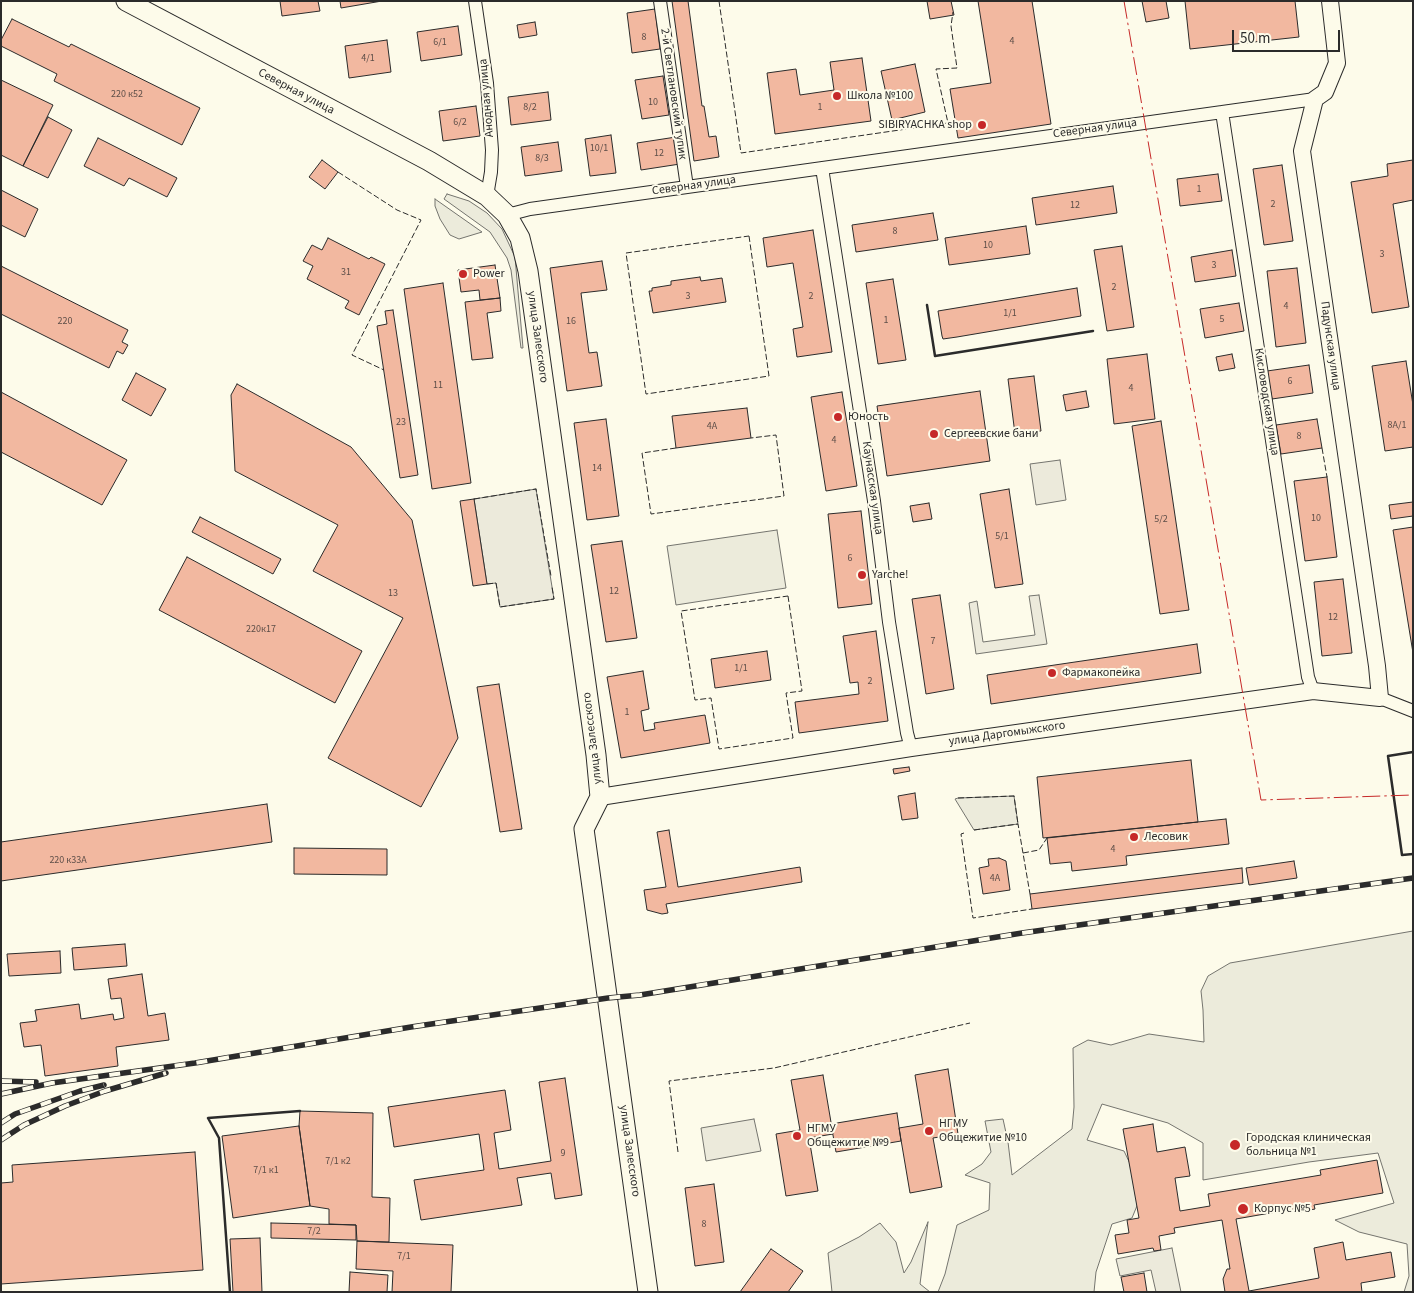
<!DOCTYPE html>
<meta charset="utf-8">
<style>
body{margin:0}
#map{position:relative;width:1414px;height:1293px;overflow:hidden;background:#fdfbea;font-family:"Source Sans 3",sans-serif}
canvas{display:block}
.frame{position:absolute;inset:0;border:2px solid #2b2b2b;pointer-events:none}
.scale{position:absolute;left:1232px;top:30px;width:108px;height:22px;box-sizing:border-box;border:2px solid #2b2b2b;border-top:0;padding-left:6px;font-size:15px;line-height:18px;white-space:nowrap;color:#2b2b2b;-webkit-text-stroke:4px #fdfbea;paint-order:stroke}
</style>
<div id="map">
<canvas width="1414" height="1293"></canvas>
<div class="frame"></div>
<div class="scale">50 m</div>
</div>
<script>
const g = document.querySelector('canvas').getContext('2d');
g.lineJoin = 'round';
function paint(path, color) { g.fillStyle = color; g.fill(path, 'evenodd'); }
const toPath = rows => new Path2D(rows.map(r => 'M' + r).join(''));
function strokePath(path, color, width, dash) { g.strokeStyle = color; g.lineWidth = width; g.lineCap = dash ? 'butt' : 'round'; g.setLineDash(dash || []); g.stroke(path); }
function drawText(font, color, halo, rows, align = 'center') {
  g.font = font + ' "Source Sans 3",sans-serif'; g.lineWidth = 4; g.setLineDash([]); g.textBaseline = 'middle'; g.strokeStyle = halo; g.fillStyle = color; for (const [text, x, y, turn = 0] of rows) {
    g.save(); g.translate(x, y); g.rotate((+turn || 0) * Math.PI / 180); g.textAlign = isNaN(turn) ? turn : align; if (halo) g.strokeText(text, 0, 0); g.fillText(text, 0, 0); g.restore();
  }
}
const green = toPath([
 [447,194,469,201,487,213,502,229,515,257,523,348,521,348,511,270,507,258,490,232,444,199,447,194],
 [435,199,482,232,459,239,450,235,440,219,435,206,435,199],
 [777,530,786,588,676,605,667,546,777,530],
 [1014,796,1018,824,974,830,955,799,958,798,1014,796],
 [1413,931,1413,1292,1404,1292,1409,1276,1407,1244,1359,1232,1335,1220,1394,1203,1378,1153,1309,1162,1203,1180,1203,1143,1168,1123,1102,1104,1087,1140,1124,1151,1143,1191,1132,1218,1112,1224,1096,1272,1094,1292,938,1292,945,1274,957,1225,989,1210,990,1183,965,1175,982,1164,991,1152,985,1121,1003,1119,1008,1142,1012,1175,1072,1129,1074,1107,1073,1048,1088,1040,1111,1045,1149,1034,1204,1042,1203,1010,1201,991,1208,976,1230,963,1413,931],
 [928,1222,920,1284,930,1292,832,1292,828,1253,859,1237,880,1223,896,1242,904,1273,911,1262,928,1222]
]);
const parking = toPath([
 [1060,460,1066,500,1036,505,1030,464,1060,460],
 [536,489,554,599,500,607,496,583,487,584,474,499,536,489],
 [1039,595,1047,644,976,654,969,603,977,601,983,642,1035,635,1029,596,1039,595],
 [754,1119,761,1151,706,1161,701,1128,754,1119],
 [1172,1248,1181,1292,1156,1292,1151,1270,1120,1276,1116,1259,1172,1248]
]);
const building = toPath([
 [280,1,318,1,320,11,282,16,280,1],
 [340,1,382,1,341,8,340,1],
 [672,1,688,1,702,106,704,106,709,137,716,136,719,157,694,161,672,1],
 [927,1,951,1,954,15,930,19,927,1],
 [978,1,1032,1,1051,124,958,138,950,89,991,83,978,1],
 [1142,1,1166,1,1169,18,1146,22,1142,1],
 [1185,1,1295,1,1299,37,1190,49,1185,1],
 [655,9,660,49,632,53,627,13,655,9],
 [12,19,69,47,71,44,200,108,182,145,54,81,57,74,1,46,1,40,12,19],
 [535,22,537,35,519,38,517,25,535,22],
 [458,26,462,55,421,61,417,32,458,26],
 [387,40,391,72,349,78,345,46,387,40],
 [862,58,871,121,775,134,767,73,796,69,800,95,834,90,830,62,862,58],
 [915,64,925,112,892,120,881,71,915,64],
 [663,76,669,115,642,119,635,80,663,76],
 [1,80,53,105,23,166,1,155,1,80],
 [548,92,551,120,511,125,508,97,548,92],
 [476,106,480,136,443,141,439,111,476,106],
 [48,117,72,130,48,178,23,166,48,117],
 [611,135,616,173,590,176,585,139,611,135],
 [676,137,680,164,641,170,637,143,676,137],
 [98,138,177,178,167,197,129,178,124,186,84,166,98,138],
 [558,142,562,171,525,176,521,147,558,142],
 [322,160,338,172,325,189,309,177,322,160],
 [1413,160,1413,200,1393,204,1409,307,1372,313,1351,182,1388,176,1387,164,1413,160],
 [1282,165,1293,241,1264,245,1253,169,1282,165],
 [1218,174,1222,201,1180,206,1177,179,1218,174],
 [1113,186,1117,213,1036,225,1032,198,1113,186],
 [1,190,38,209,25,237,1,225,1,190],
 [933,213,938,240,856,252,852,225,933,213],
 [1026,226,1030,254,949,265,945,238,1026,226],
 [813,230,832,352,797,357,793,329,803,327,793,263,767,267,763,238,813,230],
 [328,238,369,259,371,257,385,264,359,315,345,308,349,301,307,279,313,266,303,261,312,245,322,250,328,238],
 [1122,246,1134,327,1107,331,1094,250,1122,246],
 [1232,250,1236,276,1195,282,1191,257,1232,250],
 [602,261,607,290,581,293,589,353,597,352,602,386,567,391,550,268,602,261],
 [495,265,500,298,480,300,479,290,461,292,458,270,495,265],
 [1,266,128,330,122,342,128,345,123,354,117,351,109,368,1,314,1,266],
 [1297,268,1306,343,1276,347,1267,271,1297,268],
 [700,277,701,281,722,278,726,302,653,313,649,291,652,291,652,288,671,285,671,281,700,277],
 [893,279,906,360,878,364,866,283,893,279],
 [443,283,471,483,432,489,404,289,443,283],
 [1077,288,1081,316,957,337,943,339,942,336,938,311,1077,288],
 [500,298,501,311,487,313,493,358,472,360,465,302,500,298],
 [1239,303,1244,331,1205,338,1200,309,1239,303],
 [393,310,418,475,400,478,377,326,387,324,385,311,393,310],
 [1147,354,1155,419,1114,424,1107,359,1147,354],
 [1232,354,1235,368,1219,371,1216,357,1232,354],
 [1406,361,1413,405,1413,447,1385,451,1372,366,1406,361],
 [1309,365,1313,393,1272,399,1267,371,1309,365],
 [136,373,166,389,151,416,122,400,136,373],
 [1034,376,1041,431,1015,434,1008,379,1034,376],
 [237,384,351,447,412,520,458,738,421,807,328,758,403,618,313,571,338,525,235,471,231,395,237,384],
 [980,391,990,461,887,476,877,406,980,391],
 [1086,391,1089,407,1066,411,1063,395,1086,391],
 [1,392,127,460,102,505,1,452,1,392],
 [842,392,857,486,826,491,811,397,842,392],
 [747,408,751,438,676,448,672,416,747,408],
 [606,419,619,516,587,520,574,423,606,419],
 [1317,419,1322,448,1281,454,1276,425,1317,419],
 [1161,421,1189,610,1160,614,1132,426,1161,421],
 [1327,477,1337,557,1305,561,1294,481,1327,477],
 [1009,489,1023,584,995,588,980,494,1009,489],
 [474,499,487,584,473,586,460,501,474,499],
 [1413,502,1413,516,1391,519,1389,505,1413,502],
 [929,503,932,519,913,522,910,506,929,503],
 [861,511,872,604,838,608,828,514,861,511],
 [200,517,281,559,273,574,192,532,200,517],
 [1413,527,1413,653,1393,530,1413,527],
 [622,541,637,638,606,642,591,545,622,541],
 [187,557,362,651,335,703,159,610,187,557],
 [1343,579,1352,653,1322,656,1314,582,1343,579],
 [940,595,954,689,926,694,912,599,940,595],
 [876,631,888,721,799,733,795,702,859,694,858,682,850,683,843,636,876,631],
 [1197,644,1201,673,991,704,987,675,1197,644],
 [767,651,771,680,715,688,711,659,767,651],
 [643,671,649,709,641,711,644,731,655,729,654,723,705,715,710,743,621,758,607,677,643,671],
 [499,684,522,829,500,832,477,687,499,684],
 [1191,760,1198,822,1043,838,1037,777,1191,760],
 [909,767,910,771,894,774,893,769,909,767],
 [915,793,918,818,902,820,898,796,915,793],
 [267,804,272,842,1,881,1,842,267,804],
 [1226,819,1229,844,1126,856,1127,865,1072,871,1071,862,1050,864,1047,838,1226,819],
 [669,830,678,887,800,867,802,882,666,904,668,913,662,914,647,910,644,890,666,887,657,832,669,830],
 [294,848,387,849,387,875,294,874,294,848],
 [999,858,1006,861,1010,890,983,894,979,868,989,866,988,859,999,858],
 [1294,861,1297,878,1249,885,1246,868,1294,861],
 [1242,868,1243,883,1032,909,1030,894,1242,868],
 [125,944,127,966,74,970,72,948,125,944],
 [60,951,61,973,9,976,7,954,60,951],
 [142,974,148,1016,165,1013,169,1040,116,1047,118,1066,45,1076,41,1045,24,1047,20,1023,37,1021,35,1010,79,1004,81,1019,113,1014,114,1020,124,1018,121,998,111,999,108,979,142,974],
 [948,1069,958,1134,933,1138,942,1187,910,1193,899,1128,923,1124,915,1075,948,1069],
 [823,1075,833,1134,809,1138,818,1191,786,1196,776,1134,800,1130,791,1080,823,1075],
 [565,1078,582,1195,555,1199,551,1173,517,1178,522,1205,421,1220,414,1180,484,1170,479,1134,394,1147,388,1107,505,1090,511,1130,494,1133,499,1169,551,1161,539,1082,565,1078],
 [300,1111,373,1113,372,1197,390,1198,389,1242,357,1241,356,1225,329,1224,329,1209,310,1206,299,1126,300,1111],
 [897,1113,901,1141,836,1152,831,1124,897,1113],
 [1153,1124,1157,1152,1185,1147,1190,1176,1175,1178,1180,1211,1210,1206,1208,1194,1321,1175,1320,1170,1377,1160,1383,1193,1314,1205,1315,1209,1300,1212,1299,1208,1236,1219,1249,1291,1319,1278,1314,1248,1343,1242,1346,1260,1391,1252,1395,1277,1361,1283,1362,1292,1225,1292,1223,1279,1227,1269,1230,1269,1222,1220,1174,1228,1175,1233,1159,1236,1161,1250,1154,1251,1153,1248,1118,1254,1115,1235,1129,1233,1127,1220,1139,1218,1123,1129,1153,1124],
 [299,1126,310,1206,233,1218,222,1136,299,1126],
 [195,1152,203,1270,1,1284,1,1183,13,1182,12,1165,195,1152],
 [714,1184,724,1262,695,1266,685,1188,714,1184],
 [271,1223,356,1225,356,1240,271,1238,271,1223],
 [260,1238,262,1292,233,1292,230,1239,260,1238],
 [357,1241,453,1245,451,1292,392,1292,393,1271,356,1269,357,1241],
 [771,1249,803,1271,788,1292,740,1292,771,1249],
 [350,1272,388,1275,387,1292,349,1292,350,1272],
 [1144,1273,1147,1292,1124,1292,1121,1277,1144,1273]
]);
const minor = toPath([
 [475,1,487,83,492,150,491,172,487,196],
 [660,1,687,187],
 [1222,112,1308,677,1313,691],
 [822,168,874,501,889,622,907,733,911,748],
 [507,215,530,209,1315,99],
 [1380,698,1413,711]
]);
const tertiary = toPath([
 [600,797,911,748,1313,691,1380,698,1377,666,1302,151,1315,99,1325,92,1337,63,1330,1]
]);
const secondary = toPath([
 [126,1,429,161,487,196,507,215,520,238,528,271,596,755,600,797,584,829,648,1292]
]);
const rail = toPath([
 [1,1081,36,1082],
 [1,1094,52,1083,195,1063,411,1027,608,998,640,995,1022,933,1413,878],
 [1,1123,15,1114,80,1091,104,1085],
 [1,1140,24,1125,65,1106,105,1091,166,1073]
]);
const fence = toPath([
 [719,1,741,153,948,123,936,69,957,68,951,26,953,12],
 [338,172,397,210,421,220,352,355,384,370],
 [749,236,769,376,646,394,626,253,749,236],
 [676,448,642,453,651,514,784,496,776,435,751,438],
 [1322,448,1327,477],
 [474,499,536,489,551,576],
 [487,584,496,583,500,607,554,599,552,587],
 [788,596,802,691,786,693,793,738,719,749,711,698,695,700,681,611,788,596],
 [958,798,1014,796,1018,824],
 [974,830,1018,824,1030,894],
 [964,833,961,834,973,918,1032,909],
 [1023,853,1039,850,1047,838],
 [678,1152,669,1081,774,1068,970,1023]
]);
const wall = toPath([
 [927,305,935,356,1093,331],
 [1413,752,1388,756,1402,855,1413,854],
 [230,1292,219,1138,208,1118,300,1111]
]);
const power = toPath([
 [1124,1,1261,800,1413,795]
]);
const markers = [
 [837,96,5,"#c62828"],
 [982,125,5,"#c62828"],
 [463,274,5,"#c62828"],
 [838,417,5,"#c62828"],
 [934,434,5,"#c62828"],
 [862,575,5,"#c62828"],
 [1052,673,5,"#c62828"],
 [1134,837,5,"#c62828"],
 [929,1131,5,"#c62828"],
 [797,1136,5,"#c62828"],
 [1235,1145,6,"#c62828"],
 [1243,1209,6,"#c62828"]
];
const numberNames = [
 ["8",644,38],
 ["4",1012,42],
 ["6/1",440,43],
 ["4/1",368,59],
 ["220 к52",127,95],
 ["10",653,103],
 ["8/2",530,108],
 ["1",820,108],
 ["6/2",460,123],
 ["10/1",599,149],
 ["12",659,154],
 ["8/3",542,159],
 ["1",1199,190],
 ["2",1273,205],
 ["12",1075,206],
 ["8",895,232],
 ["10",988,246],
 ["3",1382,255],
 ["3",1214,266],
 ["31",346,273],
 ["2",1114,288],
 ["3",688,297],
 ["2",811,297],
 ["4",1286,307],
 ["1/1",1010,314],
 ["5",1222,320],
 ["1",886,321],
 ["220",65,322],
 ["16",571,322],
 ["6",1290,382],
 ["11",438,386],
 ["4",1131,389],
 ["23",401,423],
 ["8А/1",1397,426],
 ["4А",712,427],
 ["8",1299,437],
 ["4",834,441],
 ["14",597,469],
 ["10",1316,519],
 ["5/2",1161,520],
 ["5/1",1002,537],
 ["6",850,559],
 ["12",614,592],
 ["13",393,594],
 ["12",1333,618],
 ["220к17",261,630],
 ["7",933,642],
 ["1/1",741,669],
 ["2",870,682],
 ["1",627,713],
 ["4",1113,850],
 ["220 к33А",68,861],
 ["4А",995,879],
 ["9",563,1154],
 ["7/1 к2",338,1162],
 ["7/1 к1",266,1171],
 ["8",704,1225],
 ["7/2",314,1232],
 ["7/1",404,1257]
];
const streetNames = [
 ["Северная улица",296,92,28],
 ["2-й Светлановский тупик",673,94,82],
 ["Анодная улица",487,98,-95],
 ["Северная улица",1095,129,-8],
 ["Северная улица",694,186,-8],
 ["улица Залесского",537,337,82],
 ["Падунская улица",1330,346,82],
 ["Кисловодская улица",1266,402,81],
 ["Каунасская улица",872,488,82],
 ["улица Даргомыжского",1007,734,-8],
 ["улица Залесского",593,738,-97],
 ["улица Залесского",629,1151,82]
];
const poiNames = [
 ["Школа №100",847,96],
 ["SIBIRYACHKA shop",972,125,"right"],
 ["Power",473,274],
 ["Юность",848,417],
 ["Сергеевские бани",944,434],
 ["Yarche!",872,575],
 ["Фармакопейка",1062,673],
 ["Лесовик",1144,837],
 ["НГМУ",939,1124],
 ["Общежитие №10",939,1138],
 ["НГМУ",807,1129],
 ["Общежитие №9",807,1143],
 ["Городская клиническая",1246,1138],
 ["больница №1",1246,1152],
 ["Корпус №5",1254,1209]
];
paint(green, '#ecebdb');
strokePath(green, '#74746e', 1);
paint(parking, '#eceadb');
strokePath(parking, '#74746e', 1);
paint(building, '#f2b8a0');
strokePath(building, '#2b2b2b', 1);
strokePath(minor, '#2b2b2b', 14);
strokePath(tertiary, '#2b2b2b', 18);
strokePath(secondary, '#2b2b2b', 21);
strokePath(minor, '#fdfbea', 12);
strokePath(tertiary, '#fdfbea', 16);
strokePath(secondary, '#fdfbea', 19);
strokePath(rail, '#2b2b2b', 5.5);
strokePath(rail, '#fdfbea', 4, [11]);
strokePath(fence, '#2b2b2b', 1, [6, 2.5]);
strokePath(wall, '#2b2b2b', 2.5);
strokePath(power, '#c62828', 1, [18, 4, 2.5, 4]);
for (const [x, y, r, color] of markers) { const dot = new Path2D(); dot.arc(x, y, r, 0, 2 * Math.PI); g.fillStyle = color; g.fill(dot); strokePath(dot, '#fdfbea', 2); }
drawText('10px', '#5d4e48', null, numberNames);
drawText('12px', '#2b2b2b', '#fdfbea', streetNames);
drawText('12px', '#2b2b2b', '#fdfbea', poiNames, 'left');
</script>
